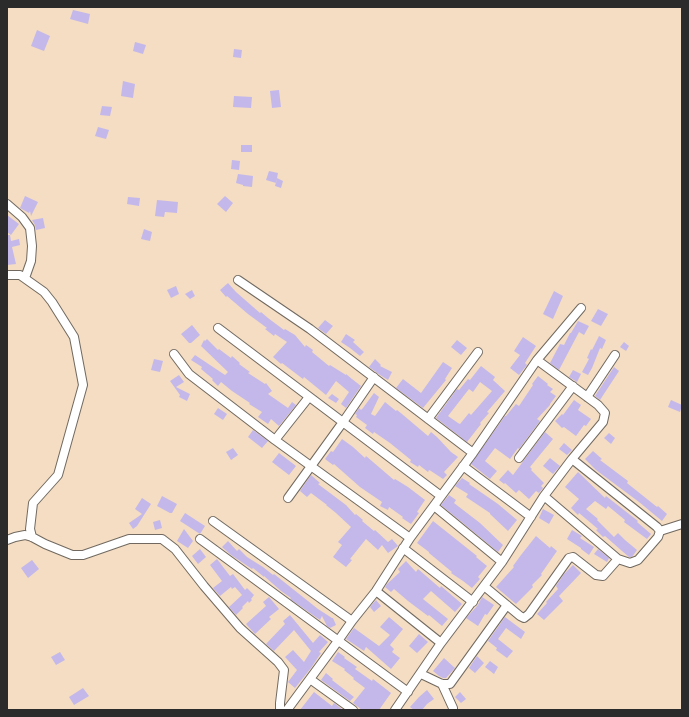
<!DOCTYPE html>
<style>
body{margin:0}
#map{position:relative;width:689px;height:717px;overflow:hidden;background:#f4ddc2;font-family:"Indie Flower",sans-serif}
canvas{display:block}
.frame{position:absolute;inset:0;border:8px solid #2b2b2b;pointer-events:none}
</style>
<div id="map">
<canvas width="689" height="717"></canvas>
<div class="frame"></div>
</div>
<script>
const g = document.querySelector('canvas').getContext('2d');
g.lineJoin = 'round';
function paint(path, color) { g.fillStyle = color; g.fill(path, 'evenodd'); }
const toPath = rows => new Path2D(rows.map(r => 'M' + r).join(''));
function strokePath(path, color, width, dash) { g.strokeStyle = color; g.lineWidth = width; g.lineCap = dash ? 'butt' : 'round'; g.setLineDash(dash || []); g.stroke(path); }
const building = toPath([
 [73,10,90,14,88,24,70,19],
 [37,30,50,36,44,51,31,46],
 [135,42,146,45,143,54,133,51],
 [234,49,242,50,241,58,233,57],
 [123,81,135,84,133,98,121,96],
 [279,90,281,107,272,108,270,91],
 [234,96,252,97,251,108,233,107],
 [102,106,112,107,110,116,100,115],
 [98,127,109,130,106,139,95,136],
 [241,145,252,145,252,152,241,152],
 [232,160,240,161,239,170,231,169],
 [269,171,278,173,276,183,266,180],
 [238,174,253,176,252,187,243,186,243,185,236,183],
 [277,178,283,181,281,188,275,186],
 [25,196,38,202,31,216,30,211,29,213,20,208],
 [225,196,233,203,226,212,217,204],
 [128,197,140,198,139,206,127,204],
 [157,200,178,202,177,213,165,212,164,217,155,216],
 [7,215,19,224,11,235,7,232],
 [43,218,45,228,36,230,35,225,32,220],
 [144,229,152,232,150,241,141,239],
 [7,235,10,235,11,241,19,239,20,245,12,247,16,264,7,265],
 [228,283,236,292,260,313,261,312,268,318,284,330,285,329,295,335,305,347,306,345,313,350,312,352,329,366,330,365,346,375,346,374,352,379,361,386,346,408,341,404,349,392,336,381,326,395,304,377,303,379,282,363,281,364,273,357,287,342,275,334,274,336,265,329,267,328,248,314,227,296,226,297,220,290],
 [176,286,179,294,171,298,167,290],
 [192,290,195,296,190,299,185,294],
 [554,291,563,296,553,319,543,314],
 [598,309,608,314,601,326,591,321],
 [325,320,333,326,326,334,318,328],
 [578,321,589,326,584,335,579,332,559,370,550,363,560,344,564,345,570,333,571,333],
 [192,325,200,335,191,343,189,343,181,334],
 [346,334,355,340,353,342,364,352,360,356,350,348,341,342],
 [599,336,606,340,602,349,600,348,592,368,588,375,582,372,589,359,587,358,591,349,592,350],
 [523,337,536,346,525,363,527,365,519,375,510,368,520,355,514,351],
 [207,339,218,350,219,349,231,358,232,356,240,363,239,364,250,372,248,373,265,384,266,383,272,391,268,394,288,408,292,402,296,405,279,426,271,419,268,424,258,417,262,412,249,404,250,403,232,391,221,382,218,386,212,380,213,379,201,369,202,367,191,360,195,355,225,375,228,372,201,346,204,340,205,341],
 [457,340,467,348,461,355,451,347],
 [624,342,629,346,626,351,620,347],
 [154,359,163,361,160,372,151,370],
 [375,359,381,365,380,366,392,372,388,380,380,375,369,367],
 [443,362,452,368,445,379,446,380,423,408,396,388,403,379,421,393],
 [481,366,495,377,493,380,505,391,487,412,489,413,480,423,481,424,467,442,436,418,457,389,459,390,468,379,470,380],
 [480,382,492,391,471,415,469,413,460,424,458,423,448,416,469,389,473,392],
 [614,367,619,371,600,400,595,396],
 [573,370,581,374,577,382,569,377],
 [179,375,184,382,176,387,190,394,187,401,179,397,180,395,170,381],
 [538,376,548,384,547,385,553,389,550,392,556,396,550,404,550,405,537,419,540,421,519,449,518,448,510,459,495,448,485,461,497,471,490,479,471,464,505,416,506,416,516,404,519,406,533,385,532,384],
 [374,393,379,397,371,414,375,416,385,402,396,411,397,410,402,414,428,436,431,432,437,437,451,452,458,457,444,472,447,475,443,479,431,471,429,470,428,472,419,465,418,467,410,462,411,460,390,443,374,432,373,434,365,428,367,425,356,417,357,415,355,414,359,408,361,410,363,408],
 [332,394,339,399,336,403,328,398],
 [574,400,581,405,578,410,591,419,586,426,584,425,576,436,564,427,562,428,555,421,562,414,563,415],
 [671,400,682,405,680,412,668,407],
 [218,408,227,414,223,420,214,414],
 [253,430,268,441,262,448,248,437],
 [545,432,553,439,530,467,532,469,531,470,544,483,541,486,543,488,539,493,536,491,529,499,519,490,516,493,505,483,504,484,499,480,508,470,513,475],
 [609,433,615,438,611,444,604,438],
 [342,439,353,447,365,458,366,456,394,480,395,479,408,487,425,500,417,512,419,513,411,524,402,518,403,517,389,507,388,510,380,506,382,502,360,487,334,464,333,465,325,459,331,451,333,452],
 [564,443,572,450,567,455,559,449],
 [233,448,238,455,231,460,226,452],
 [593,451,602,459,600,460,628,481,627,483,657,507,658,506,667,514,662,521,639,502,596,470,585,459],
 [279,453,296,466,289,475,272,462],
 [550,458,560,466,553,474,543,466],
 [578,472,605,498,606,496,638,521,637,522,651,534,647,539,624,522,625,520,608,506,606,509,595,501,586,509,598,519,597,520,614,537,618,533,625,540,637,550,632,557,629,557,622,551,605,536,603,537,596,530,598,529,579,513,578,515,571,508,579,499,565,487],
 [311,475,320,483,318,484,346,505,355,515,356,514,363,520,362,521,374,531,375,530,388,542,392,539,398,546,388,553,382,545,378,550,366,539,350,559,352,560,346,567,333,557,342,545,338,542,351,527,336,513,326,505,327,505,311,493,307,497,300,491],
 [462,478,470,483,469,484,498,504,517,520,508,531,490,514,490,513,466,497,468,494,455,486],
 [449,495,456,500,454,503,480,523,503,545,498,552,441,505],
 [162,496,177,504,172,513,170,513,157,506],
 [142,498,151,504,137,526,133,529,129,523,142,514,135,509],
 [543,509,554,515,549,524,539,518],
 [185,513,205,526,200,534,180,521],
 [160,520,162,528,155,530,153,522],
 [433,521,477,556,476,557,487,566,478,577,480,579,472,588,463,581,451,573,452,572,429,553,429,552,417,543],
 [184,529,193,541,188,548,177,541],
 [572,530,582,536,580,538,594,547,589,555,581,549,581,548,567,539],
 [536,536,550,548,551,546,557,551,541,574,542,575,532,585,533,587,516,604,496,587,514,567,513,566,521,555],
 [228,541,237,551,239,549,247,557,263,567,273,575,274,574,318,609,332,618,333,618,336,625,330,628,327,626,322,616,320,620,290,599,291,598,281,591,264,576,264,577,253,568,252,569,231,555,222,547],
 [200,549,206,557,198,564,192,556],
 [598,549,609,558,607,562,594,554],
 [217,559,230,576,233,574,245,590,247,588,254,595,251,599,252,600,249,603,248,601,242,607,243,608,236,615,229,607,242,595,235,587,232,589,231,587,220,596,213,588,222,581,210,565],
 [32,560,39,569,28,578,21,568],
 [406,561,416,572,418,569,440,588,441,586,462,604,455,612,431,591,423,599,448,619,442,626,429,615,428,616,408,601,394,589,391,592,385,587,387,584,400,572,398,569],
 [573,565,581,573,559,596,563,601,544,620,537,614,547,603,546,602,558,589,556,586,564,574],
 [269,597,279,609,269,617,271,619,255,634,246,624,266,606,263,602],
 [482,597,494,605,487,615,485,614,478,626,466,618,478,605],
 [376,600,381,606,374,612,370,607],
 [290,615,313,643,320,635,328,642,319,652,321,653,311,668,295,688,288,682,297,670,285,657,293,650,304,662,311,651,294,630,274,651,266,644,285,624,283,621],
 [389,617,403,629,390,645,394,649,392,652,400,658,391,669,366,647,364,651,346,639,354,628,379,646,390,635,380,627],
 [505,617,525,632,521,639,506,628,498,639,513,651,507,658,496,650,497,648,488,641],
 [419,634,428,642,417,653,409,646],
 [60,652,65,660,56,665,51,657],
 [338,652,345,657,344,658,357,667,355,669,372,681,373,679,391,693,379,710,362,710,353,703,365,688,353,679,354,678,344,670,345,669,332,661],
 [477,656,484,663,475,673,469,668],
 [444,658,455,668,446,678,443,678,439,676,433,671],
 [490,661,498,667,494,674,485,667],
 [326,673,333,679,332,680,354,697,350,701,321,680],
 [83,688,89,696,74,705,69,697],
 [427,690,434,699,427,704,422,710,414,710,410,707,419,697],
 [314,692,332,706,334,703,343,710,300,710],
 [460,692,466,699,461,703,455,697]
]);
const street = toPath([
 [7,204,22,217,30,228,32,246,31,261,25,278],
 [7,275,20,275,44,292,52,302,74,337,83,385,58,475,33,503,30,529,32,537],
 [238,280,310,329,473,453],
 [218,328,441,496],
 [174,354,189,374,275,440,410,538],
 [587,397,615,355],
 [428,419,478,352],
 [275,440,309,397],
 [519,458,573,386],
 [463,466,531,517],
 [544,496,618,559,630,563,638,560,658,537,660,531,657,527,572,459],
 [288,498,343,422,374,377],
 [434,506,502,562],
 [213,521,352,621],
 [660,531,682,524],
 [200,539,408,692],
 [7,540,15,537,25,535,32,537,45,544,72,555,83,555,129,539,162,539,175,549,204,586,240,628,278,662,284,670,280,703,280,710],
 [403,548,473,602],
 [484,586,520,616,524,618,529,614,569,558,573,557,596,575,603,576,618,559],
 [376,591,441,643],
 [421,674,442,684,450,684,507,605],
 [310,679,353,710],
 [442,684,453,708,453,710],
 [287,710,338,641,352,621,376,591,410,538,473,453,537,360,581,308],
 [395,710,441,643,502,562,544,496,572,459,603,422,605,413,598,405,537,360]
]);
paint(building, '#c4b8ea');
strokePath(street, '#716960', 10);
strokePath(street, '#fff', 8);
</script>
